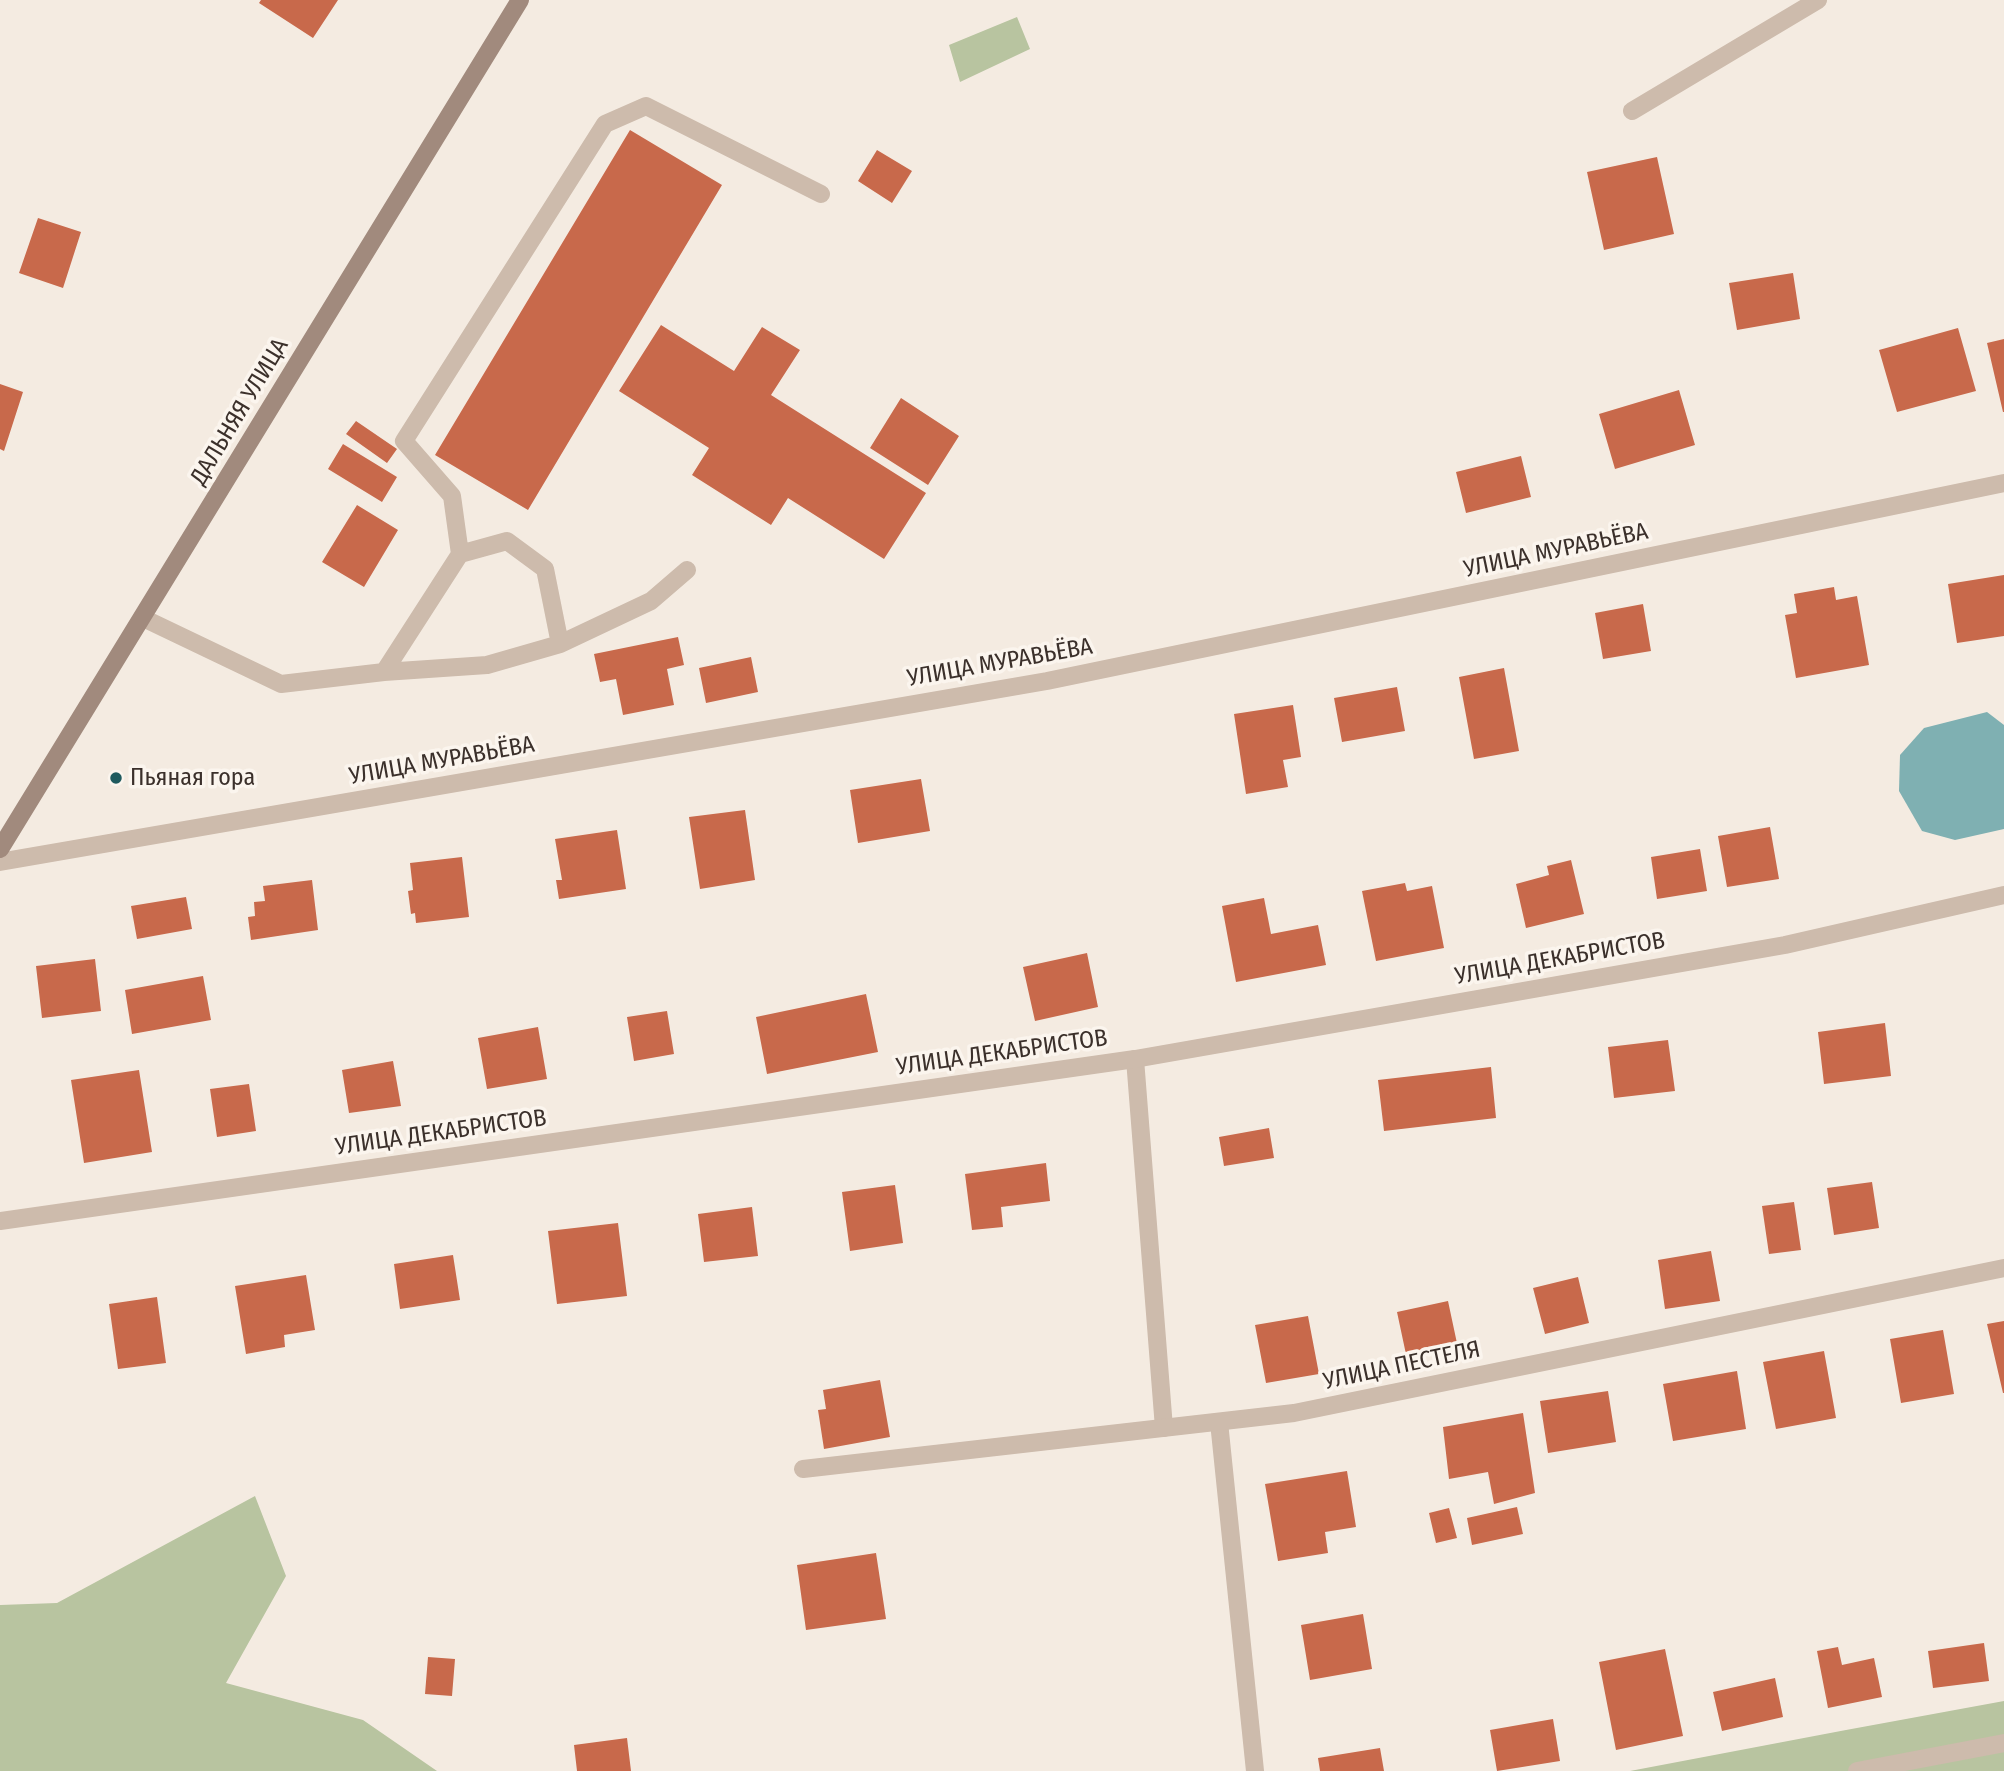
<!DOCTYPE html>
<meta charset="utf-8">
<style>
body{margin:0}
canvas{display:block;background:#f4ebe1}
</style>
<canvas width="2004" height="1771"></canvas>
<script>
const g = document.querySelector('canvas').getContext('2d');
g.lineJoin = 'round';
function paint(path, color) { g.fillStyle = color; g.fill(path, 'evenodd'); }
const toPath = rows => new Path2D(rows.map(r => 'M' + r).join(''));
function strokePath(path, color, width, dash) { g.strokeStyle = color; g.lineWidth = width; g.lineCap = dash ? 'butt' : 'round'; g.setLineDash(dash || []); g.stroke(path); }
function drawText(font, color, halo, rows, align = 'center') {
  g.font = font + ' "Fira Sans Condensed",sans-serif'; g.lineWidth = 7; g.setLineDash([]); g.textBaseline = 'middle'; g.strokeStyle = halo; g.fillStyle = color; for (const [text, x, y, turn = 0] of rows) {
    g.save(); g.translate(x, y); g.rotate((+turn || 0) * Math.PI / 180); g.textAlign = isNaN(turn) ? turn : align; if (halo) g.strokeText(text, 0, 0); g.fillText(text, 0, 0); g.restore();
  }
}
const green = toPath([
 [1017,17,1030,49,960,82,949,45],
 [255,1496,286,1576,226,1683,363,1720,437,1771,0,1771,0,1605,57,1603],
 [2004,1701,2004,1771,1630,1771,1846,1730]
]);
const water = toPath([
 [1987,712,2004,725,2004,829,1955,840,1922,831,1899,791,1900,755,1924,728]
]);
const building = toPath([
 [261,0,338,0,313,38,259,3],
 [630,130,722,185,528,510,435,455],
 [877,150,912,171,892,203,858,181],
 [1657,157,1674,234,1604,250,1587,172],
 [38,218,81,232,63,288,19,273],
 [1793,273,1800,319,1737,330,1729,283],
 [661,325,734,371,762,327,800,350,771,395,926,493,884,559,788,498,771,525,692,475,709,448,619,391],
 [1958,328,1976,391,1897,412,1879,350],
 [2004,339,2004,412,2003,412,1987,343],
 [0,384,23,392,4,451,0,449],
 [1679,390,1695,445,1615,469,1599,414],
 [901,398,959,436,928,485,870,448],
 [356,421,397,449,387,463,346,434],
 [343,444,397,477,382,502,328,469],
 [1521,456,1531,497,1466,513,1456,472],
 [357,505,398,530,364,587,322,562],
 [2004,575,2004,636,1957,643,1948,584],
 [1834,587,1836,600,1857,596,1869,665,1796,678,1785,615,1797,613,1794,594],
 [1643,604,1651,651,1603,659,1595,613],
 [678,637,684,665,667,669,674,705,623,715,616,679,600,682,594,654],
 [751,657,758,692,706,703,699,668],
 [1504,668,1519,751,1474,759,1459,677],
 [1397,687,1405,731,1342,742,1334,698],
 [1293,705,1301,757,1283,760,1288,787,1246,794,1234,714],
 [921,779,930,831,858,843,850,790],
 [745,810,755,880,700,889,689,817],
 [1770,827,1779,879,1727,887,1718,836],
 [617,830,626,889,559,899,556,880,562,880,555,839],
 [1700,849,1707,891,1657,899,1651,857],
 [462,857,469,917,416,923,415,913,411,914,408,891,413,890,410,863],
 [1571,860,1584,914,1526,928,1516,884,1549,875,1547,866],
 [312,880,318,930,251,940,248,917,255,916,254,902,265,901,263,886],
 [1405,883,1407,891,1432,886,1444,948,1376,961,1362,891],
 [186,897,192,929,137,939,131,906],
 [1264,898,1271,934,1318,925,1326,965,1236,982,1222,906],
 [1087,953,1098,1007,1035,1021,1023,967],
 [95,959,101,1011,42,1018,36,966],
 [203,976,211,1020,132,1034,125,990],
 [866,994,878,1052,767,1074,756,1017],
 [667,1011,674,1054,634,1061,627,1017],
 [1885,1023,1891,1076,1824,1084,1818,1032],
 [538,1027,547,1079,487,1089,478,1038],
 [1668,1040,1675,1091,1614,1098,1608,1047],
 [393,1061,401,1106,349,1113,342,1070],
 [1491,1067,1496,1118,1384,1131,1378,1080],
 [139,1070,152,1152,84,1163,71,1080],
 [249,1084,256,1131,217,1137,210,1089],
 [1269,1128,1274,1158,1224,1166,1219,1137],
 [1046,1163,1050,1201,1001,1207,1003,1227,972,1230,965,1174],
 [1872,1182,1879,1228,1834,1235,1827,1188],
 [895,1185,903,1243,850,1251,842,1192],
 [1794,1202,1801,1250,1769,1254,1762,1206],
 [752,1207,758,1256,704,1262,698,1214],
 [618,1223,627,1296,557,1304,548,1231],
 [1711,1251,1720,1301,1665,1309,1658,1260],
 [453,1255,460,1300,400,1309,394,1264],
 [306,1275,315,1330,284,1335,285,1347,246,1354,235,1286],
 [1578,1277,1589,1323,1545,1334,1533,1288],
 [157,1297,166,1363,118,1369,109,1304],
 [1448,1301,1458,1348,1407,1359,1397,1312],
 [1308,1316,1319,1374,1266,1383,1255,1325],
 [2004,1321,2004,1393,2003,1393,1987,1324],
 [1943,1330,1954,1394,1901,1403,1890,1339],
 [1824,1351,1836,1418,1776,1429,1763,1362],
 [1737,1371,1746,1429,1673,1441,1663,1384],
 [880,1380,890,1437,824,1449,818,1410,826,1409,823,1390],
 [1608,1391,1616,1442,1548,1453,1540,1401],
 [1523,1413,1535,1493,1494,1504,1488,1472,1449,1479,1443,1427],
 [1347,1471,1356,1527,1325,1532,1328,1553,1278,1561,1265,1484],
 [1517,1507,1523,1534,1472,1545,1467,1518],
 [1449,1508,1457,1538,1436,1543,1429,1513],
 [876,1553,886,1619,806,1630,797,1565],
 [1363,1614,1372,1669,1310,1680,1301,1625],
 [1984,1643,1989,1681,1933,1688,1928,1651],
 [1838,1647,1842,1665,1874,1658,1882,1697,1828,1708,1817,1651],
 [1665,1649,1683,1736,1616,1750,1599,1662],
 [428,1657,455,1659,452,1696,425,1694],
 [1775,1678,1783,1717,1722,1731,1713,1692],
 [1553,1719,1560,1761,1497,1771,1490,1730],
 [627,1738,631,1771,577,1771,574,1745],
 [1380,1748,1384,1771,1320,1771,1318,1758]
]);
const service = toPath([
 [460,554,507,541,545,569,560,644],
 [143,618,281,684,384,672,460,554,452,496,404,441,605,124,646,106,821,194],
 [384,672,487,665,560,644,651,601,687,570],
 [1135,1059,1164,1428],
 [1219,1422,1255,1771]
]);
const minor = toPath([
 [1632,111,1818,0],
 [0,862,1047,681,2004,483],
 [0,1221,1135,1059,1785,945,2004,895],
 [803,1469,1294,1413,2004,1268],
 [1857,1771,2004,1743]
]);
const secondary = toPath([
 [0,849,520,0]
]);
const markers = [
 [116,778,7,"#1f5a5e"]
];
const streetNames = [
 ["ДАЛЬНЯЯ УЛИЦА",240,412,-59],
 ["УЛИЦА МУРАВЬЁВА",1556,551,-12],
 ["УЛИЦА МУРАВЬЁВА",1000,663,-10],
 ["УЛИЦА МУРАВЬЁВА",442,761,-10],
 ["УЛИЦА ДЕКАБРИСТОВ",1560,959,-10],
 ["УЛИЦА ДЕКАБРИСТОВ",1002,1053,-8],
 ["УЛИЦА ДЕКАБРИСТОВ",441,1133,-8],
 ["УЛИЦА ПЕСТЕЛЯ",1402,1366,-12]
];
const poiNames = [
 ["Пьяная гора",130,778]
];
paint(green, '#b8c4a0');
paint(water, '#7fb0b2');
paint(building, '#c8694b');
strokePath(service, '#cdbbac', 18);
strokePath(minor, '#cdbbac', 18);
strokePath(secondary, '#a18a7d', 18);
for (const [x, y, r, color] of markers) { const dot = new Path2D(); dot.arc(x, y, r, 0, 2 * Math.PI); g.fillStyle = color; g.fill(dot); strokePath(dot, '#fbf5ee', 2.5); }
drawText('24px', '#3b302b', '#fbf5ee', streetNames);
drawText('24px', '#3b302b', '#fbf5ee', poiNames, 'left');
</script>
